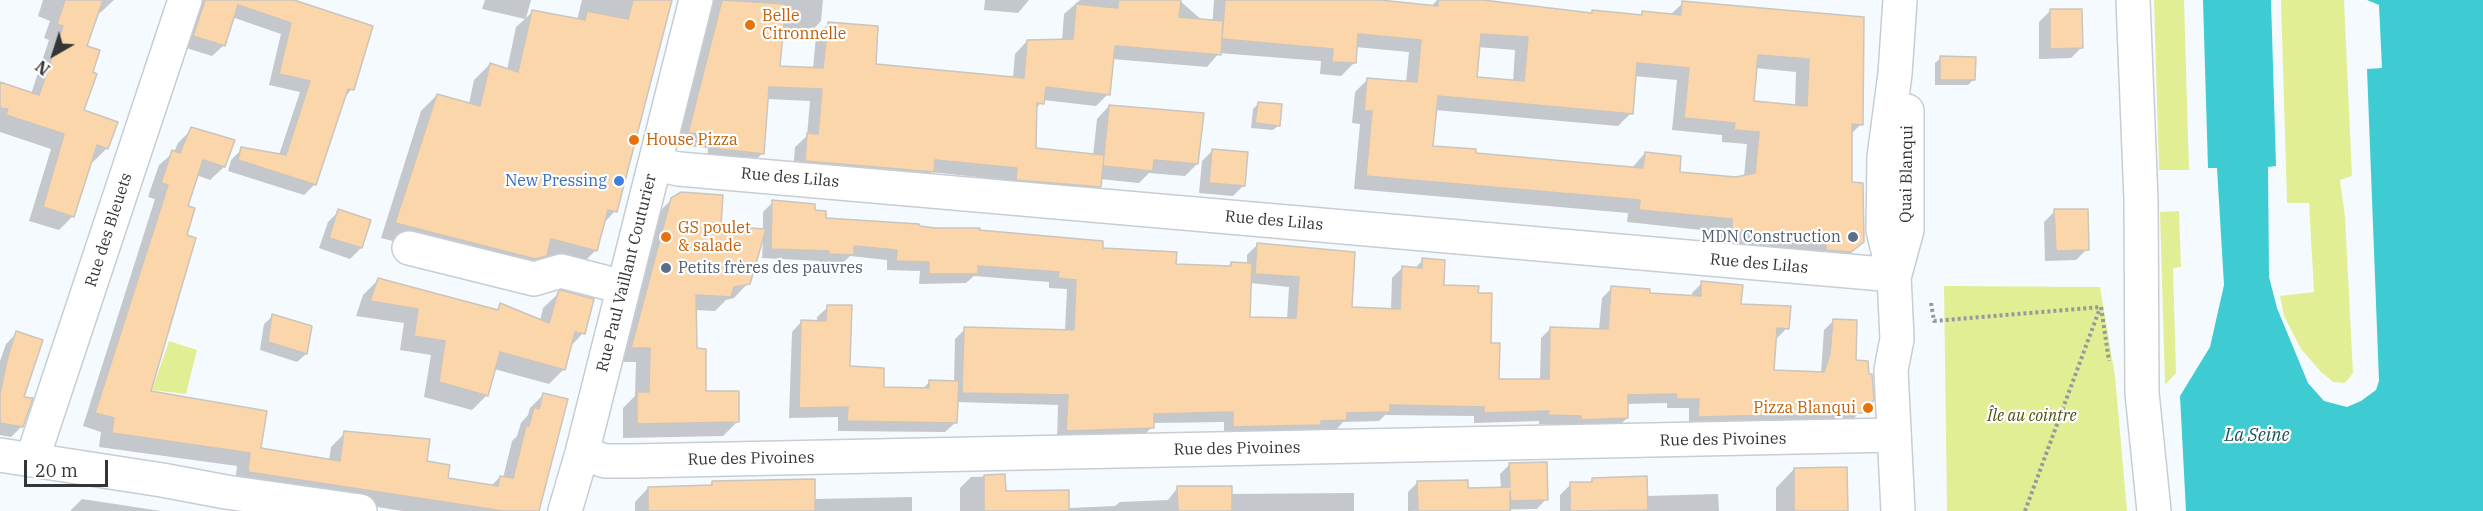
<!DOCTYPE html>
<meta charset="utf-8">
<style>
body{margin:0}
#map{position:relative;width:2483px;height:511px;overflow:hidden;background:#f5faff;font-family:"IBM Plex Serif",serif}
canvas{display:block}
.north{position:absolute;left:24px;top:24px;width:60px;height:60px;-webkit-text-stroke:4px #fff;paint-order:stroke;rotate:219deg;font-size:16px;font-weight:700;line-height:24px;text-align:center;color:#333537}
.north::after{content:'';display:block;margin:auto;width:21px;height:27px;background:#333537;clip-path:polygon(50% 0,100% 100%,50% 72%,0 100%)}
.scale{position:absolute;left:24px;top:460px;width:84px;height:27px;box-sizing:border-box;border:3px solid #333537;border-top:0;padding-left:8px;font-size:18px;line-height:21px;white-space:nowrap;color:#333537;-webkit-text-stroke:4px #fff;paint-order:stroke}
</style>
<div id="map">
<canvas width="2483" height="511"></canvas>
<div class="north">N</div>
<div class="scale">20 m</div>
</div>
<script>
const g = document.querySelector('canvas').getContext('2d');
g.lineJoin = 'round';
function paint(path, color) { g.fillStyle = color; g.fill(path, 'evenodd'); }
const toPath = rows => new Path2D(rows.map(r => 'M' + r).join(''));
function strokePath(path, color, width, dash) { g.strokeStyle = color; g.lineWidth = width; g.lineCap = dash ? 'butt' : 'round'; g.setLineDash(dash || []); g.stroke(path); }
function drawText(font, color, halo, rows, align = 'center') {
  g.font = font + ' "IBM Plex Serif",serif'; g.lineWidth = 4.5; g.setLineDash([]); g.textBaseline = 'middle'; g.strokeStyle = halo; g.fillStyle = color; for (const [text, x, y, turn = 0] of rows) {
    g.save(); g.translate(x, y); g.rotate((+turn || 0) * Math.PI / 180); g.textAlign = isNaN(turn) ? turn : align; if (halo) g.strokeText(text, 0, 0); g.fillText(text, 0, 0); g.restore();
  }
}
const green = toPath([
 [2154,0,2184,0,2189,170,2159,170],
 [2281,0,2344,0,2352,176,2340,180,2345,216,2353,373,2345,383,2333,382,2321,372,2301,349,2284,316,2280,296,2314,292,2309,203,2287,203],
 [2179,211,2181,267,2173,268,2176,373,2165,385,2160,212],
 [1944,286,2100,287,2115,376,2127,511,1947,511],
 [169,341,197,350,186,394,152,390]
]);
const water = toPath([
 [2203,0,2271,0,2276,166,2268,167,2269,277,2277,308,2308,383,2324,401,2347,407,2361,401,2376,390,2379,381,2367,69,2382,68,2379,5,2367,0,2483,0,2483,511,2186,511,2180,396,2210,347,2224,285,2217,168,2208,168]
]);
const shadow = toPath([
 [43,0,114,0,100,13,97,12,85,47,82,111,107,148,93,162,90,161,73,216,59,230,29,221,51,149,0,132,0,83,31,94,49,40,44,38,50,21,38,16],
 [199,0,289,0,352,89,343,99,315,184,304,195,228,171,231,160,242,149,279,155,300,92,269,85,281,34,232,17,223,46,212,56,183,47],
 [485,0,531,0,526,18,532,12,577,20,582,0,670,0,615,211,603,224,596,250,580,266,544,256,529,271,519,274,381,238,421,111,437,95,469,104,474,80,490,64,507,70,516,27,525,19,482,9],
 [714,0,823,0,821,21,809,34,782,31,778,67,813,69,816,36,828,24,874,65,1013,78,1015,54,1027,41,1062,41,1064,14,1080,0,1179,0,1212,29,1214,0,1365,0,1431,7,1437,0,1459,0,1590,14,1593,11,1639,16,1643,13,1670,15,1683,3,1862,18,1861,124,1850,135,1851,183,1863,241,1849,255,1780,253,1780,248,1719,243,1720,232,1627,222,1628,213,1354,189,1360,124,1352,123,1355,92,1368,79,1406,83,1409,52,1355,47,1354,63,1341,76,1320,74,1321,61,1219,53,1207,67,1112,59,1108,94,1096,106,1043,100,1035,110,1035,150,1093,156,1097,119,1109,106,1197,164,1185,176,1149,173,1139,183,1100,179,1100,186,1087,199,1005,192,1005,180,931,172,920,184,793,173,795,147,807,136,810,101,767,99,763,153,750,165,707,161,708,148,676,145],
 [1478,47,1515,50,1513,82,1475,79],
 [1755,68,1796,72,1795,106,1752,102],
 [1634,76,1677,80,1672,130,1722,135,1722,142,1747,144,1744,177,1678,173,1645,153,1632,168,1474,155,1431,148,1435,110,1618,126,1631,113],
 [985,0,1029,0,1018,13,984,10],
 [2050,11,2082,47,2071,58,2039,59,2039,22],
 [1941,58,1974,79,1968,85,1935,85,1935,63],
 [1259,103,1279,125,1273,130,1251,128,1253,109],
 [192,129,224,167,210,180,196,175,186,207,149,393,260,449,329,461,331,447,345,433,425,462,447,479,491,486,500,477,503,478,512,441,517,436,521,423,528,415,530,408,544,394,535,511,403,511,235,485,237,466,99,447,101,432,83,426,155,199,148,197,159,165,174,152,178,143],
 [1213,150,1244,185,1233,196,1199,193,1202,161],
 [671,200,720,228,763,231,763,212,773,202,814,211,824,219,978,232,1101,249,1175,266,1227,268,1231,263,1247,264,1247,255,1257,245,1350,308,1391,310,1392,278,1402,268,1414,269,1423,260,1442,286,1477,294,1498,381,1540,380,1541,338,1551,328,1599,330,1602,298,1612,288,1648,294,1692,297,1692,293,1702,283,1739,305,1787,328,1777,338,1774,338,1773,371,1821,373,1824,330,1834,320,1872,400,1850,422,1689,426,1689,408,1667,408,1667,403,1627,404,1627,418,1617,428,1539,424,1539,421,1474,423,1474,416,1385,415,1379,421,1343,422,1336,430,1314,430,1310,434,1224,436,1224,422,1152,423,1152,427,1142,437,1057,440,1058,405,956,402,956,422,945,432,838,431,838,417,789,418,792,332,802,321,817,322,817,317,828,307,849,368,882,389,922,390,930,381,954,382,955,339,965,329,1065,331,1067,289,1049,288,1049,282,974,276,966,283,919,284,920,271,887,270,887,260,850,256,842,264,820,263,820,261,762,258,763,239,748,283,734,298,726,300,715,311,695,310,695,350,704,393,738,421,723,436,623,438,623,408,635,396,636,362,617,362,656,215],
 [1250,283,1289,287,1287,320,1248,318],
 [339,211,361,248,350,259,319,248,328,222],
 [2055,211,2087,249,2076,260,2045,261,2044,222],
 [378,280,495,311,501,305,540,321,543,308,559,293,583,333,570,347,564,369,549,384,494,369,487,395,472,410,424,397,431,355,400,350,404,323,356,316,363,295],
 [273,316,310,327,306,354,297,362,260,350,264,324],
 [17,333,22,399,22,426,11,437,0,435,0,361,6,344],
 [1510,464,1546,499,1537,509,1403,511,1408,511,1408,492,1418,482,1466,489,1501,488,1500,474],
 [1794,469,1846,511,1776,511,1776,488],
 [1004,476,1004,493,1067,510,1070,508,1115,506,1120,502,1168,500,1178,487,1230,494,1354,493,1354,511,960,511,960,488,971,477],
 [1593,479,1646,496,1718,494,1719,511,1560,511,1560,495,1571,484,1589,483],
 [713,482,814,499,912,497,912,511,635,511,635,502,648,488,708,487],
 [82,499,161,511,70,511]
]);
const building = toPath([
 [65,0,103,0,87,46,100,50,93,72,97,74,84,110,118,122,108,149,97,145,74,217,43,207,64,134,6,115,8,109,0,108,0,82,39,95,63,26,57,24,65,0],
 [205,0,294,0,373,26,354,90,348,89,316,185,238,160,241,147,286,155,310,81,279,74,291,23,238,5,225,46,193,36,205,0],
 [633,0,672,0,617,212,608,210,597,251,551,239,547,256,535,259,395,223,437,94,480,106,490,63,518,72,532,10,585,20,587,11,628,19,633,0],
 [722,0,786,4,780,66,823,68,828,22,878,26,876,64,1024,78,1027,40,1073,39,1076,4,1118,8,1118,0,1181,0,1179,17,1223,21,1221,55,1115,46,1110,95,1046,87,1044,104,1037,103,1036,148,1104,155,1109,105,1204,113,1198,164,1154,160,1153,171,1103,166,1104,156,1101,187,1016,180,1017,168,935,160,934,172,805,161,807,133,818,134,822,89,769,87,764,154,719,149,720,136,688,133,722,0],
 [1225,0,1380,0,1438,6,1438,0,1483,0,1592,13,1592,10,1642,15,1642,11,1681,15,1682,1,1864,17,1863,125,1852,124,1852,182,1863,183,1864,242,1851,252,1826,250,1826,244,1792,241,1792,235,1732,230,1732,219,1639,210,1640,200,1366,176,1372,111,1364,111,1367,78,1417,82,1421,40,1358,34,1356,63,1332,62,1333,49,1222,39,1225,0],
 [1481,34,1528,37,1524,81,1477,77,1481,34],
 [1758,55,1809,59,1807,106,1754,101,1758,55],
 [1637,63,1689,68,1684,118,1735,123,1734,130,1759,132,1755,173,1736,177,1680,172,1681,156,1645,152,1643,168,1476,153,1476,149,1433,146,1438,96,1633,114,1637,63],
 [2050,9,2082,9,2083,48,2050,49,2050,9],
 [1940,56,1976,57,1975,80,1940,80,1940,56],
 [1258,102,1282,104,1280,126,1255,123,1258,102],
 [191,127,235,140,225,167,203,160,188,206,195,208,187,235,196,238,151,391,267,411,261,448,340,461,344,431,430,439,427,461,450,465,448,478,498,486,500,476,513,478,526,426,529,426,534,407,539,409,543,393,568,399,539,511,503,511,248,472,250,453,112,433,114,418,95,413,168,185,161,183,172,150,180,153,191,127],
 [1212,149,1248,152,1245,186,1209,183,1212,149],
 [681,192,723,195,721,226,766,229,750,284,734,287,731,297,696,295,697,348,706,349,706,391,739,391,739,422,637,424,637,392,649,392,650,348,631,348,671,198,681,192],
 [772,200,815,204,815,210,826,211,826,218,919,224,920,226,935,228,980,228,979,230,1103,241,1103,248,1177,252,1176,264,1231,266,1231,262,1252,263,1250,317,1296,318,1299,277,1255,274,1257,243,1355,252,1352,307,1400,309,1402,266,1422,268,1422,258,1445,260,1444,285,1479,286,1478,293,1492,293,1491,343,1500,343,1499,379,1549,379,1550,327,1608,329,1611,286,1650,289,1650,293,1701,296,1701,281,1743,285,1741,304,1791,306,1789,329,1777,328,1774,370,1824,372,1830,354,1833,319,1857,320,1856,360,1868,361,1869,374,1872,374,1874,400,1862,413,1698,417,1699,399,1676,399,1677,394,1628,395,1628,418,1581,420,1581,416,1548,415,1549,411,1484,413,1484,407,1390,405,1390,412,1347,413,1347,420,1321,421,1321,425,1233,427,1233,412,1154,414,1154,428,1066,431,1068,395,962,393,964,327,1074,330,1076,280,1058,278,1059,272,978,266,978,274,929,274,929,262,896,261,897,250,854,246,854,255,829,254,829,251,771,249,772,200],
 [338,209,371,220,362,248,329,238,338,209],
 [2054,209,2088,209,2089,250,2056,251,2054,209],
 [378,278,498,310,500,303,549,323,558,292,561,290,594,299,585,334,575,332,565,370,500,352,488,396,439,382,445,341,414,336,418,309,370,301,378,278],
 [827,305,852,305,850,366,884,368,884,387,929,388,929,380,959,381,957,423,847,421,848,407,799,408,801,320,826,321,827,305],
 [272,314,312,326,307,354,268,342,272,314],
 [16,331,43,340,24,397,33,398,23,427,0,423,0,394,7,360,16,331],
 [1547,462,1548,500,1511,501,1510,491,1510,511,1418,511,1417,481,1468,480,1468,488,1510,487,1509,463,1547,462],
 [1847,467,1848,511,1794,511,1794,468,1847,467],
 [1005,474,1006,491,1069,490,1069,511,984,511,984,475,1005,474],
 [1647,476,1648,510,1570,511,1570,482,1592,482,1592,478,1647,476],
 [815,479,815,511,648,511,648,487,712,485,712,481,815,479],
 [1177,486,1232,486,1232,511,1178,511,1177,486]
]);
const path = toPath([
 [1931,303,1934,321,2101,307,2109,361],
 [2025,511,2100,308]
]);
const minor = toPath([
 [2133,0,2141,200,2142,393,2154,511],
 [655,164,679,169,1894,275],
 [409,248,534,279,561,271,623,287],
 [582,453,605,461,633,461,1894,435],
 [0,455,162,480,226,492,360,511],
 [32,460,185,0],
 [565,511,582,453,696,0]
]);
const major = toPath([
 [1895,274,1907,230,1907,111],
 [1898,511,1891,370,1897,339,1894,275,1883,230,1884,157,1895,74,1900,0]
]);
const markers = [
 [750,25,6,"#e8710a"],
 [634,140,6,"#e8710a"],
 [619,181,6,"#3f7fe0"],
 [666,237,6,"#e8710a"],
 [1853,237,6,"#5c6f8a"],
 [666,268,6,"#5c6f8a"],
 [1868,408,6,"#e8710a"]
];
const foodNames = [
 ["Belle",762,16],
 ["Citronnelle",762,34],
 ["House Pizza",646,140],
 ["GS poulet",678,228],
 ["& salade",678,246],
 ["Pizza Blanqui",1856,408,"right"]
];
const streetNames = [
 ["Quai Blanqui",1907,174,-89],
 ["Rue des Lilas",790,178,5],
 ["Rue des Lilas",1274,221,5],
 ["Rue des Bleuets",109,230,-72],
 ["Rue des Lilas",1759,264,5],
 ["Rue Paul Vaillant Couturier",627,273,-76],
 ["Rue des Pivoines",1723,440,-1],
 ["Rue des Pivoines",1237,449,-1],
 ["Rue des Pivoines",751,459,-1]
];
const shopNames = [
 ["New Pressing",607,181]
];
const serviceNames = [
 ["MDN Construction",1841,237],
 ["Petits frères des pauvres",678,268,"left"]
];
const parkNames = [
 ["Île au cointre",2032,416]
];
const waterNames = [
 ["La Seine",2257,436]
];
paint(green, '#e2ee94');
paint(water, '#3ecbd2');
paint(shadow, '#0003');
paint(building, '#fad6aa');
strokePath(building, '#cac5be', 1.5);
strokePath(minor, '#c7cdd4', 36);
strokePath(major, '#c7cdd4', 36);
strokePath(path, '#969a9d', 4, [3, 3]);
strokePath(minor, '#fff', 33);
strokePath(major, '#fff', 33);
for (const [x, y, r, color] of markers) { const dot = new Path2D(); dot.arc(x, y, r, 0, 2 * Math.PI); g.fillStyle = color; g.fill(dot); strokePath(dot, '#fff', 2); }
drawText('16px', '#c56008', '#fff', foodNames, 'left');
drawText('16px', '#333537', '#fff', streetNames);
drawText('16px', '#366cbe', '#fff', shopNames, 'right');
drawText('16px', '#4e5e75', '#fff', serviceNames, 'right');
drawText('italic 16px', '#4c520c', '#fff', parkNames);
drawText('italic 18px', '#195356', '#fff', waterNames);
</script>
